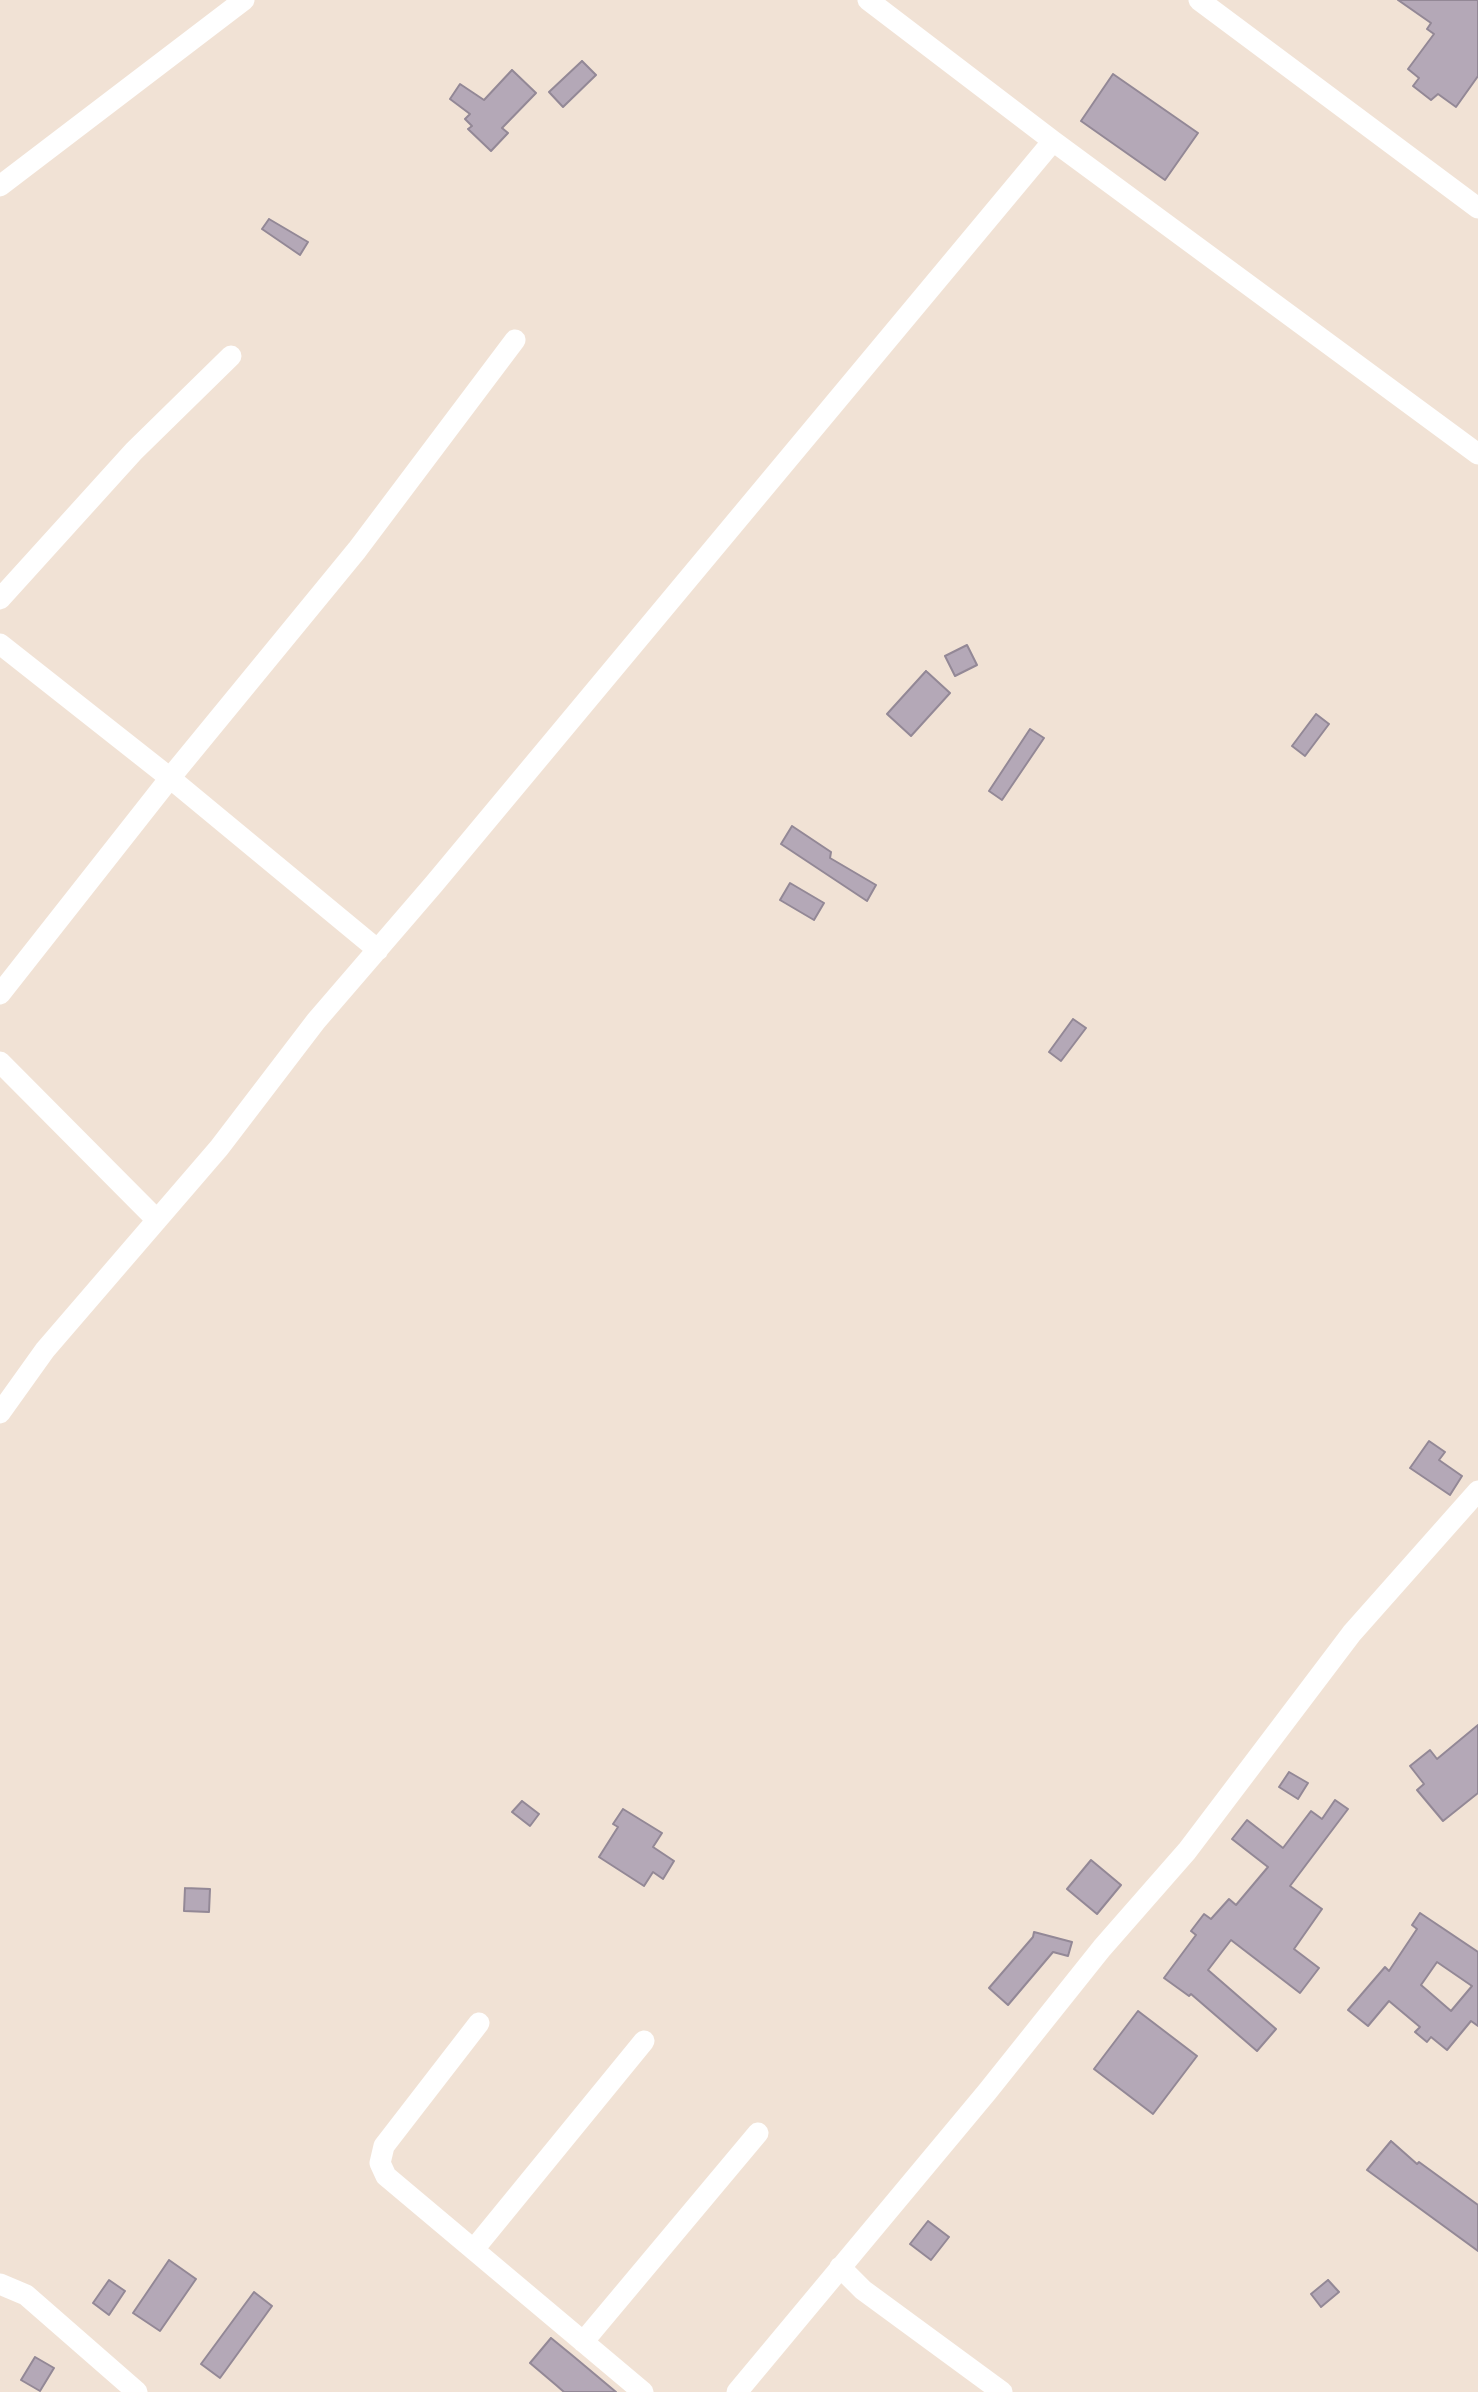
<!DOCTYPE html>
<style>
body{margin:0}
canvas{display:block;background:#f1e2d5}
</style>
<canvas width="1478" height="2392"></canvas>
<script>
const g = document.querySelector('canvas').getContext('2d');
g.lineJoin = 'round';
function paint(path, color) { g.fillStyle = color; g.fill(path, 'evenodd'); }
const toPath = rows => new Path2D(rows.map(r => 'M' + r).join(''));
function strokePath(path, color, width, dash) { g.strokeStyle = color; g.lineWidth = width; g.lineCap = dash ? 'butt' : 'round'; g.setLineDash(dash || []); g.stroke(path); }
const building = toPath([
 [1398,0,1478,0,1478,76,1456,107,1438,94,1431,100,1413,86,1419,78,1408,69,1434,34,1427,29,1431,23,1398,0],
 [582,61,596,75,563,107,549,92,582,61],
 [512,70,536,93,502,128,508,133,491,151,468,129,472,126,465,119,470,114,450,99,460,84,484,100,512,70],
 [1113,74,1198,133,1165,180,1081,121,1113,74],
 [269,219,308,242,300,255,262,229,269,219],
 [967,645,977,665,955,676,945,656,967,645],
 [926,671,950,693,911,736,887,714,926,671],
 [1316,714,1329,724,1305,756,1292,746,1316,714],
 [1030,729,1044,738,1002,800,989,791,1030,729],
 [792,826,831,852,830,858,876,885,867,901,781,844,792,826],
 [790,883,824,903,814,920,780,900,790,883],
 [1073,1019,1086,1028,1061,1061,1049,1052,1073,1019],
 [1429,1441,1445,1452,1439,1460,1462,1476,1450,1495,1410,1468,1429,1441],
 [1478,1725,1478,1793,1443,1821,1417,1790,1424,1784,1410,1766,1430,1750,1437,1759,1478,1725],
 [1289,1772,1308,1783,1298,1799,1279,1787,1289,1772],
 [1335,1800,1348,1809,1290,1886,1322,1909,1294,1949,1319,1968,1300,1993,1231,1940,1208,1970,1276,2029,1257,2051,1191,1994,1189,1996,1164,1978,1196,1935,1191,1931,1204,1914,1211,1919,1229,1899,1236,1905,1268,1867,1232,1839,1247,1820,1283,1848,1311,1811,1322,1819,1335,1800],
 [522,1801,539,1814,530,1826,512,1812,522,1801],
 [623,1809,662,1833,653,1847,674,1861,663,1879,653,1872,644,1886,599,1857,618,1827,613,1824,623,1809],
 [1091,1860,1121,1885,1097,1914,1067,1889,1091,1860],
 [185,1888,210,1889,209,1912,184,1911,185,1888],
 [1420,1913,1478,1952,1478,2026,1471,2021,1447,2050,1431,2037,1427,2042,1415,2032,1420,2027,1389,2001,1368,2026,1348,2010,1385,1967,1389,1971,1417,1929,1412,1925,1420,1913],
 [1437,1962,1472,1986,1451,2011,1421,1985,1437,1962],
 [1034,1932,1072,1942,1068,1956,1053,1952,1008,2005,989,1988,1033,1937,1034,1932],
 [1138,2011,1197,2056,1153,2114,1094,2069,1138,2011],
 [1391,2141,1417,2164,1419,2162,1478,2205,1478,2251,1367,2170,1391,2141],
 [928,2221,949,2237,931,2260,910,2244,928,2221],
 [169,2260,196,2279,160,2331,133,2313,169,2260],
 [109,2280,125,2291,109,2315,93,2303,109,2280],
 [1328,2280,1339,2292,1321,2307,1311,2294,1328,2280],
 [254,2292,272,2306,220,2378,201,2364,254,2292],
 [551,2338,573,2356,616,2392,564,2392,556,2385,530,2363,551,2338],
 [35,2357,54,2368,40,2391,21,2380,35,2357]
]);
const minor = toPath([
 [868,0,1053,141,1478,454],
 [1199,0,1478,208],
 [0,186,244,0],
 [0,599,134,451,231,356],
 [0,644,170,778,378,950],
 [0,994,170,778,357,550,515,340],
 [0,1062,157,1220],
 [0,1413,45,1350,219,1148,316,1021,434,884,1053,141],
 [479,2023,384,2146,380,2163,386,2176,643,2392],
 [474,2249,644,2041],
 [840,2267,863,2290,1002,2392],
 [0,2284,26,2295,137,2392],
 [583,2342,758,2133],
 [737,2392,987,2092,1102,1948,1187,1851,1352,1633,1478,1491]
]);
paint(building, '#b4a8b7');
strokePath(building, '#938896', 2);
strokePath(minor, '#fff', 21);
</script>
